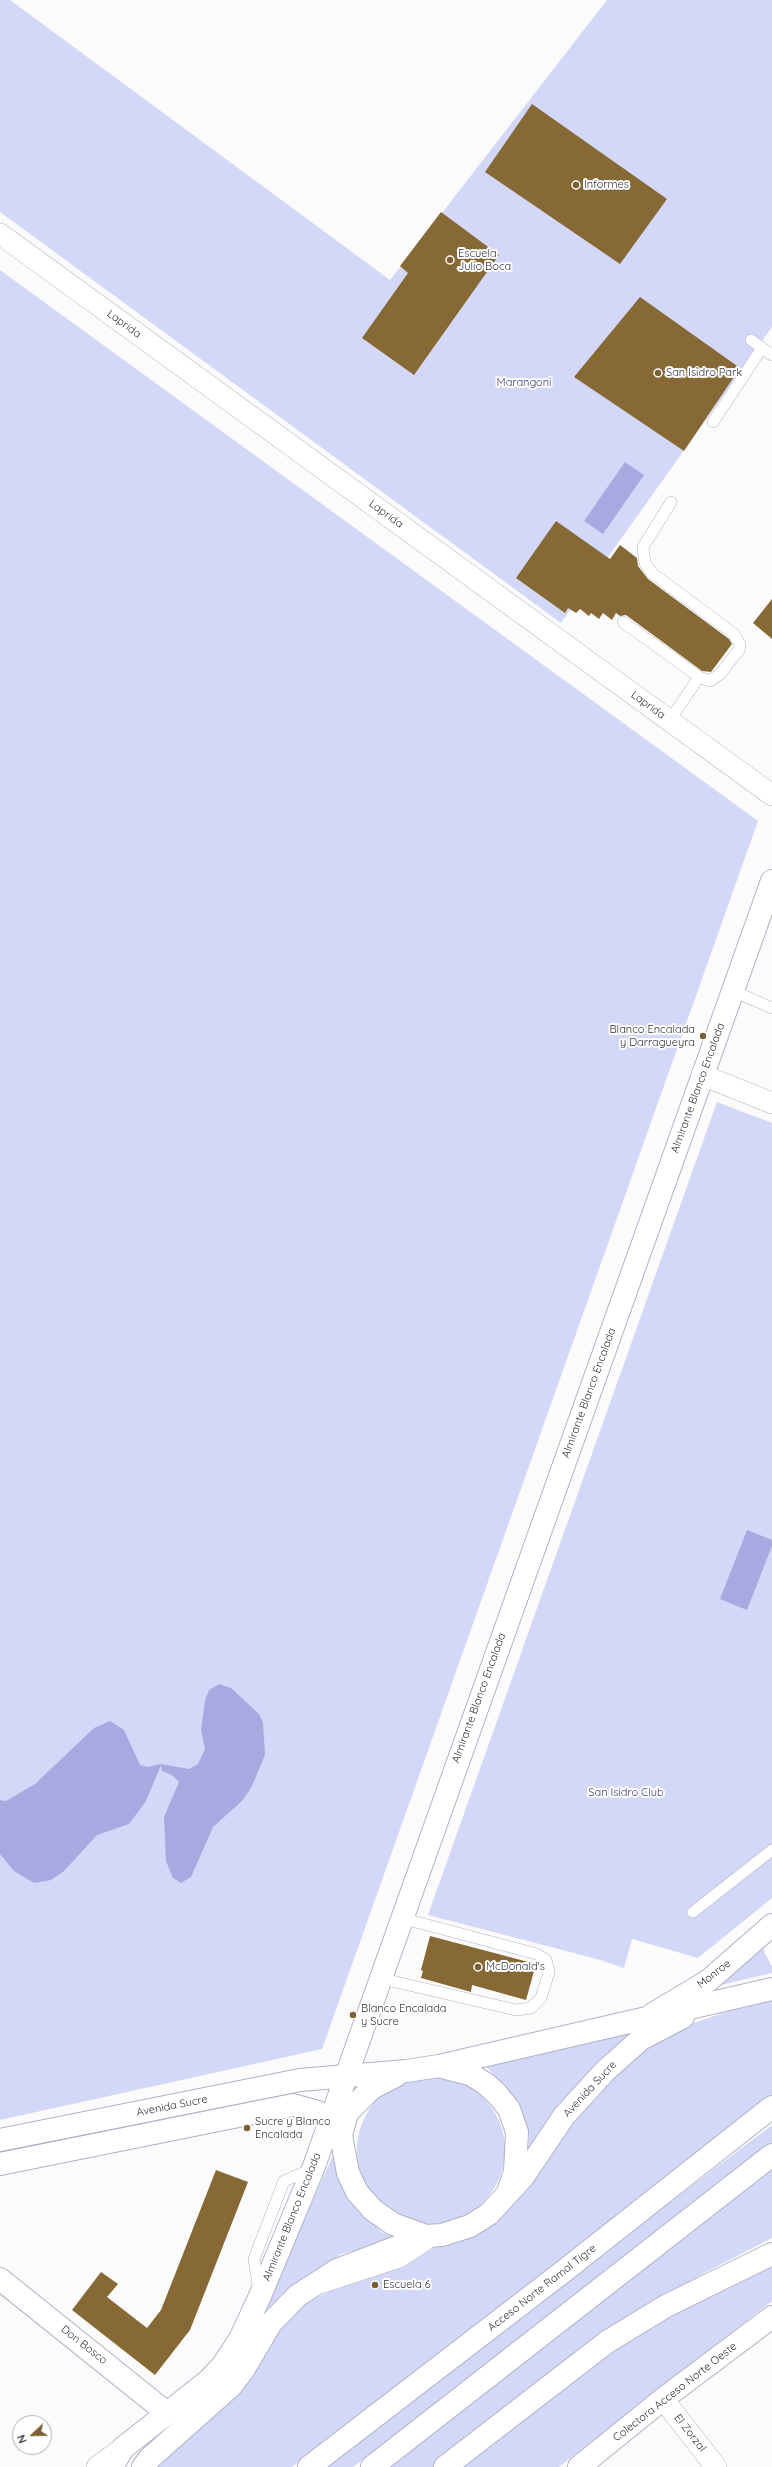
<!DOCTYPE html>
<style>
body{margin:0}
#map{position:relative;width:772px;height:2467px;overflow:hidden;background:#fbfbfb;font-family:Quicksand,sans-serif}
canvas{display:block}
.north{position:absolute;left:12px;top:2415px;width:40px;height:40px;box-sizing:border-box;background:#fff;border:1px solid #adadb1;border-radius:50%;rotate:248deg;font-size:11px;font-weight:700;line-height:16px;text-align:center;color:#31323b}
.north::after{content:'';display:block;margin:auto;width:14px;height:18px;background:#7a6032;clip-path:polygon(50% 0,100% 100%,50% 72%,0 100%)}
</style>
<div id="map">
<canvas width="772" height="2467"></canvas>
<div class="north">N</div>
</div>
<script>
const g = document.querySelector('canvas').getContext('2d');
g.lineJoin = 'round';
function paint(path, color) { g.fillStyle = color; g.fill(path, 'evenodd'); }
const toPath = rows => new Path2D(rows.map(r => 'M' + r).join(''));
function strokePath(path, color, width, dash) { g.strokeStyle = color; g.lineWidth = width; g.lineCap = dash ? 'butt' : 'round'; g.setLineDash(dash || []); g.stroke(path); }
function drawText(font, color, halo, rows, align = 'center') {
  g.font = font + ' Quicksand,sans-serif'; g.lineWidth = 4; g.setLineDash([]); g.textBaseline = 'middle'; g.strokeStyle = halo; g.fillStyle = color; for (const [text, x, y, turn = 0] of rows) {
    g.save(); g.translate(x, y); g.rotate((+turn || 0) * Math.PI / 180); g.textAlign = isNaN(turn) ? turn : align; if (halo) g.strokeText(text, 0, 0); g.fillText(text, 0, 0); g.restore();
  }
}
const green = toPath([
 [0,0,10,0,390,280,607,0,772,0,772,327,561,623,0,212],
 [0,270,758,821,322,2049,0,2120],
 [717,1102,772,1123,772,1898,698,1958,632,1939,624,1968,597,1959,428,1915],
 [762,1943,765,1954,772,1966,772,1973,716,1986],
 [772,1998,772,2096,478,2326,292,2467,147,2467,261,2351,300,2306,340,2286,493,2221,569,2122,622,2064,675,2030,750,2003],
 [643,2030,528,2156,529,2135,514,2096,483,2063],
 '357 2150a74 74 0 1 1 148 0a74 74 0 1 1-148 0Z',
 [772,2125,772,2146,353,2467,328,2467,528,2310],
 [334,2153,353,2204,383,2233,402,2239,341,2254,272,2307,263,2310],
 [772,2170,772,2238,706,2272,613,2329,435,2467,388,2467,658,2255],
 [772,2260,772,2301,559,2467,462,2467,594,2362,677,2306]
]);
const water = toPath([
 [625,462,644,475,603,534,584,521],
 [747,1530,772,1540,772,1546,747,1610,720,1599],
 [219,1684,231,1688,259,1714,263,1723,265,1755,251,1788,242,1801,213,1827,191,1877,181,1883,173,1878,166,1861,164,1817,179,1782,172,1775,162,1771,161,1765,146,1801,129,1824,97,1835,64,1871,51,1880,34,1883,14,1871,0,1854,0,1800,6,1801,35,1784,94,1728,110,1721,124,1730,140,1765,147,1767,161,1764,189,1769,198,1764,205,1749,201,1730,205,1700,209,1690]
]);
const building = toPath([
 [532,104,667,199,620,264,485,172],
 [441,212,499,255,414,375,362,338,408,273,400,266],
 [640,297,740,368,684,451,574,377],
 [556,521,610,559,620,545,637,558,638,566,648,579,729,639,732,644,711,672,702,671,626,615,620,616,616,613,612,620,603,613,599,619,591,613,589,616,580,609,576,613,568,608,565,613,516,578],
 [772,599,772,639,753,623],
 [430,1936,536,1964,526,2000,472,1985,471,1992,421,1978,423,1971,421,1970],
 [216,2170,248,2182,190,2330,155,2375,72,2310,101,2272,118,2284,107,2297,147,2328,161,2310]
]);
const service = toPath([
 [751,340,772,355],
 [713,422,762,348],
 [623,622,699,677],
 [670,720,699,677,710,681,720,674,739,650,740,645,734,634,652,573,645,563,643,547,671,502],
 [733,991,772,1008],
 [693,1912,772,1850],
 [379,1978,516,2010,531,2008,541,1998,549,1972,546,1960,537,1954,401,1918],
 [324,2287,400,2262,428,2244],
 [259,2291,254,2259,284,2181,312,2169]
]);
const minor = toPath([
 [0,234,772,795],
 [702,1075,772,1103],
 [663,2399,716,2467],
 [97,2467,123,2448]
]);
const tertiary = toPath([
 [653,2014,708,1981,772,1925],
 [0,2279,167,2413],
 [579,2467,663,2399,772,2317]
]);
const secondary = toPath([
 [442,2067,470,2074,486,2084,497,2094,509,2109,517,2132,515,2172,509,2189],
 [397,2075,372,2088,347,2113,341,2135,348,2173,357,2192,373,2210,393,2224,426,2236,442,2235,470,2226,489,2214,523,2177,564,2116,605,2071,641,2039,683,2017],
 [0,2140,300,2080,406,2071,439,2066,772,1989],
 [0,2164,293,2105,318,2112,338,2131],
 [112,2467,123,2448,208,2381,223,2365,240,2339,260,2296,313,2169,772,881],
 [143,2467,149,2459,231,2386,244,2369,271,2323,297,2296,337,2270,426,2236]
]);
const motorway = toPath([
 [309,2467,564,2271,772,2107],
 [372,2467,772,2155],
 [445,2467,607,2342,666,2306,772,2254]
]);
const markers = [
 [576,185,4,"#7a6032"],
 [450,260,4,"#7a6032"],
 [658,373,4,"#7a6032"],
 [703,1036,4,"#7a6032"],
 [478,1967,4,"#7a6032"],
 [353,2015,4,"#7a6032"],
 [247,2128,4,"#7a6032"],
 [375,2285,4,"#7a6032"]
];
const poiNames = [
 ["Informes",584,185],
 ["Escuela",458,254],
 ["Julio Boca",458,267],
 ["San Isidro Park",666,373],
 ["Blanco Encalada",695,1030,"right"],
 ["y Darragueyra",695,1043,"right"],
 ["McDonald's",486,1967],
 ["Blanco Encalada",361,2009],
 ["y Sucre",361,2022],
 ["Sucre y Blanco",255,2122],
 ["Encalada",255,2135],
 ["Escuela 6",383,2285]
];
const streetNames = [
 ["Laprida",124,324,36],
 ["Laprida",386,514,36],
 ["Laprida",648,705,36],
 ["Almirante Blanco Encalada",698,1088,-70],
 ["Almirante Blanco Encalada",589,1393,-70],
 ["Almirante Blanco Encalada",479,1698,-70],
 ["Monroe",714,1974,-38],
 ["Avenida Sucre",590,2089,-47],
 ["Avenida Sucre",172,2106,-11],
 ["Almirante Blanco Encalada",292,2217,-68],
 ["Acceso Norte Ramal Tigre",542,2288,-38],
 ["Don Bosco",84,2345,38],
 ["Colectora Acceso Norte Oeste",675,2392,-38],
 ["El Zorzal",690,2433,52]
];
const parkNames = [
 ["Marangoni",524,383],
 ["San Isidro Club",626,1793]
];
paint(green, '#d3d7f8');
paint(water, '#a6aae1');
paint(building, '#876936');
strokePath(service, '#afb2c8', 12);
strokePath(minor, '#afb2c8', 22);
strokePath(tertiary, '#afb2c8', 24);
strokePath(secondary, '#afb2c8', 24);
strokePath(motorway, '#afb2c8', 24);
strokePath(service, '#fff', 11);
strokePath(minor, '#fff', 21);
strokePath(tertiary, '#fff', 22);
strokePath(secondary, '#fff', 22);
strokePath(motorway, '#fff', 22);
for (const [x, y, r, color] of markers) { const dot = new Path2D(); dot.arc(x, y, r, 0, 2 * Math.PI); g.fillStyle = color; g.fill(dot); strokePath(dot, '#fff', 1.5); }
drawText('11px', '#31323b', '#fff', poiNames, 'left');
drawText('11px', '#31323b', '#fff', streetNames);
drawText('11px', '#3e3c7f', '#fff', parkNames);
</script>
